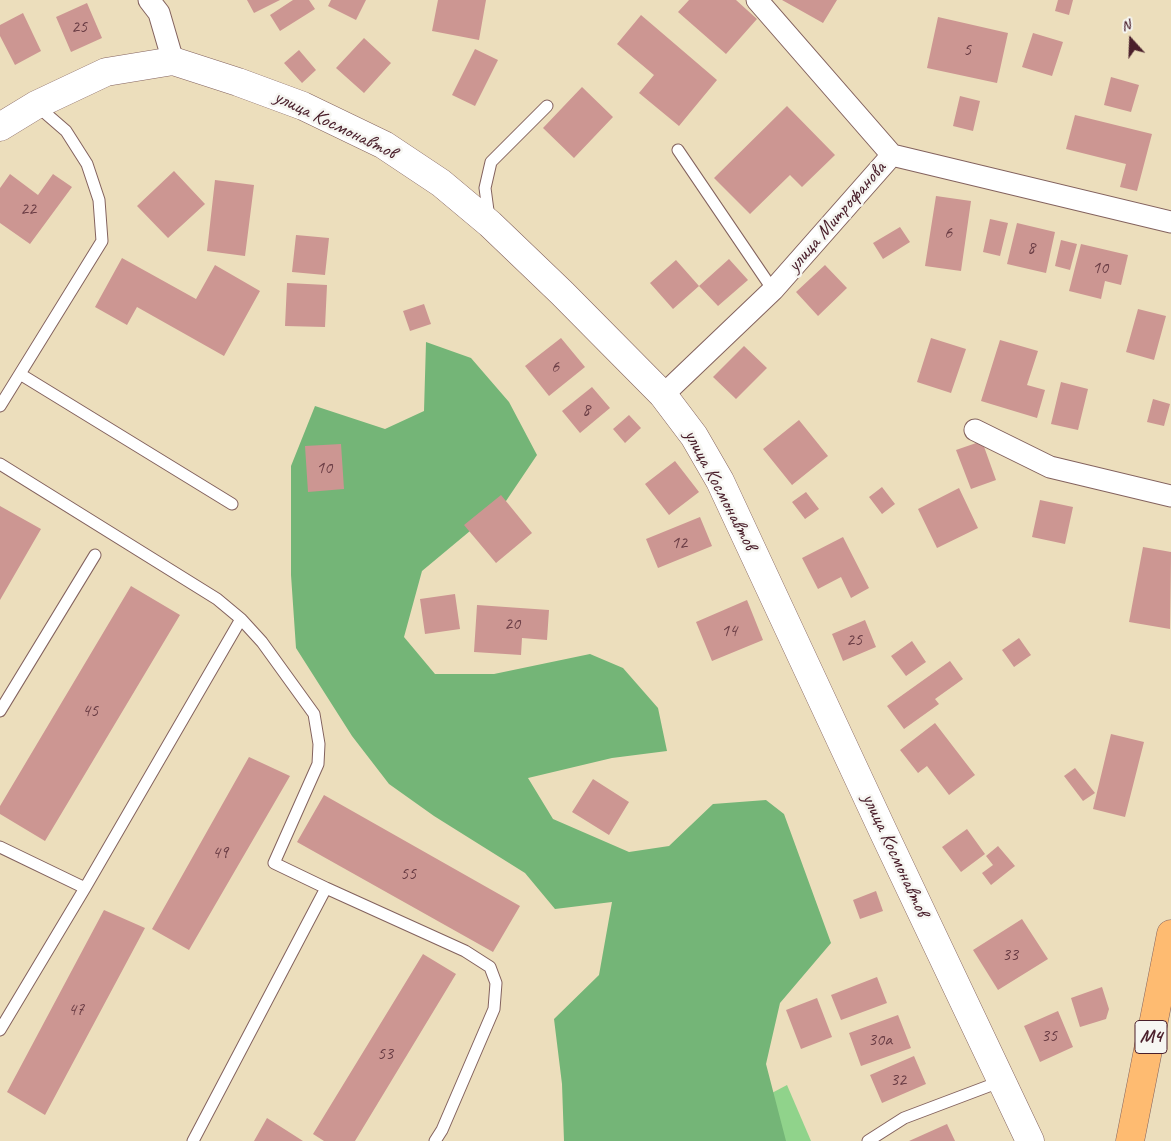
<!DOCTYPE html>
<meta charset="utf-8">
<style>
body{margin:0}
#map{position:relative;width:1171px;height:1141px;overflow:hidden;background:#ecdebc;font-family:Caveat,sans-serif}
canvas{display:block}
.north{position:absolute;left:1106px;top:15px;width:50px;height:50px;-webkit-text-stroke:4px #f6f6f2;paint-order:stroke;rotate:340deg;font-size:14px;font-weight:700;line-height:20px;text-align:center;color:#4a1f2b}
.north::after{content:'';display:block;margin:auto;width:18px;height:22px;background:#4a1f2b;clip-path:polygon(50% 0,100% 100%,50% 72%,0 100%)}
</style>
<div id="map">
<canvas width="1171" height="1141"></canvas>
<div class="north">N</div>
</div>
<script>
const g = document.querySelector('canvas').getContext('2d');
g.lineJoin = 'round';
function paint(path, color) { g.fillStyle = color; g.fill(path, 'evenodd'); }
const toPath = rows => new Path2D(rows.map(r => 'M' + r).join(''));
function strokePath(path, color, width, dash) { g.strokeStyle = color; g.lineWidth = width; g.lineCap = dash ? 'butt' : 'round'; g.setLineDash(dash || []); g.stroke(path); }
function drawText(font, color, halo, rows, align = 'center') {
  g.font = font + ' Caveat,sans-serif'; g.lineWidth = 5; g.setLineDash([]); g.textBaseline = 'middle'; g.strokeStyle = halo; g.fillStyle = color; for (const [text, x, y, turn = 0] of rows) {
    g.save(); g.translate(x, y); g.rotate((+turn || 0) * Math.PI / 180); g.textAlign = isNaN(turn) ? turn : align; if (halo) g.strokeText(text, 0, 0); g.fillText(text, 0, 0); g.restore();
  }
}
const green = toPath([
 [787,1085,811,1141,681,1141]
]);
const forest = toPath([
 [426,342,471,358,509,402,537,455,506,501,422,571,404,637,435,674,494,674,590,654,623,668,658,708,667,751,612,758,528,778,553,819,629,852,669,846,713,804,766,800,784,814,831,943,780,1003,766,1064,786,1141,564,1141,562,1084,554,1019,599,975,612,902,555,909,525,873,434,816,389,784,352,736,296,648,291,575,291,466,315,406,385,429,424,411]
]);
const building = toPath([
 [247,0,280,0,254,13],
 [293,0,309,0,315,9,280,31,270,15],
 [331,0,366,0,356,20,328,6],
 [438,0,486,0,479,40,432,31],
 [689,0,736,0,757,19,726,54,678,12],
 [782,0,837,0,823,23],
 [1058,0,1073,0,1069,15,1055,11],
 [87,3,102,38,71,52,56,17],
 [23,13,41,51,15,65,0,36,0,25],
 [641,15,717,80,679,126,639,93,654,75,617,44],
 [938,17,1008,33,997,83,927,68],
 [1033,33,1063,42,1052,76,1022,67],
 [364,38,391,63,364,93,336,68],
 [475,49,498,60,475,106,452,95],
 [299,50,316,70,302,83,284,63],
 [1111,77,1139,85,1131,112,1104,105],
 [582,87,613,117,574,158,543,128],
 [960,96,980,101,973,131,953,126],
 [787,106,835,155,802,187,790,175,750,214,714,178],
 [1075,115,1152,134,1137,191,1120,187,1126,164,1066,149],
 [174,171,205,204,168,238,137,206],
 [10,174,38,195,53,174,72,187,30,244,0,223,0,188],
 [215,180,254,185,245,256,207,251],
 [936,196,971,201,961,271,925,266],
 [990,219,1008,223,1000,256,983,252],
 [1017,223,1055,232,1046,273,1007,264],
 [900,227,910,242,883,259,873,243],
 [296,235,329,238,325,275,292,272],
 [1061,240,1077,244,1070,270,1055,266],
 [1081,244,1128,255,1121,285,1105,281,1101,299,1069,291],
 [122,258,196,299,215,265,260,291,224,356,137,307,127,325,95,307],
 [729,259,748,280,718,306,699,286],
 [676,260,699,286,673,309,650,283],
 [825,265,847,288,818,316,796,292],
 [287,283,327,285,325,327,285,326],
 [424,304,431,324,410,331,403,311],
 [1138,309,1166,316,1154,360,1126,352],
 [561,338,585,367,549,396,525,366],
 [931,338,966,349,951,393,917,382],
 [1000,340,1038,351,1027,385,1045,390,1037,418,981,401],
 [744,346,767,368,736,399,713,377],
 [1061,382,1088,389,1078,430,1051,424],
 [592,387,610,408,580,433,562,411],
 [1153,399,1170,404,1164,426,1147,422],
 [629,415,641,428,625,443,613,429],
 [799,420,828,456,792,485,763,449],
 [982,441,996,480,971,489,956,450],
 [341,444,344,489,308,492,305,446],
 [675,461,699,492,669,515,645,484],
 [882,487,895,504,882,514,869,497],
 [959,488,978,528,937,548,918,509],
 [806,492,819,509,805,519,792,502],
 [501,495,532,533,496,563,464,525],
 [1040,500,1073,507,1065,544,1032,537],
 [0,506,41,529,0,600],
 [700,517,712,546,658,568,646,539],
 [843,537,869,588,851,598,841,577,818,589,802,558],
 [1143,547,1171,552,1170,629,1129,622],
 [131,586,180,615,45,841,0,814,0,806],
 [455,594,460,629,425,634,420,599],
 [747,600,763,640,712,661,696,622],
 [477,605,549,610,547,640,522,638,521,655,474,652],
 [865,620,876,647,843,661,832,634],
 [1019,638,1031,655,1014,667,1002,650],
 [912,641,926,662,906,676,891,656],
 [950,661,963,679,935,699,939,704,904,729,887,706],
 [935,723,975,775,949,795,927,766,918,773,900,750],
 [1111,734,1144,742,1125,817,1093,809],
 [249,757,290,776,189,950,152,929],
 [1075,768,1095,793,1083,801,1064,776],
 [593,779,629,802,609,835,572,812],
 [324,795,520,906,493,952,297,842],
 [967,829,985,854,961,872,942,847],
 [998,846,1015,866,991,885,982,873,993,865,986,856],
 [876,891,883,911,860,919,853,900],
 [104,910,145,928,45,1115,7,1092],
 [1022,919,1048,959,998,990,973,950],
 [423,954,456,974,355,1141,324,1141,313,1134],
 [877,977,887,1003,841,1020,831,995],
 [1102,987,1109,1009,1106,1019,1080,1027,1071,998],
 [817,998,832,1037,801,1049,786,1010],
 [1058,1011,1073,1047,1040,1062,1024,1026],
 [898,1015,911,1048,861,1066,849,1033],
 [914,1056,926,1084,882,1103,870,1075],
 [267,1118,303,1141,254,1141],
 [947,1124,955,1141,909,1141]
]);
const service = toPath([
 [678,150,773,290],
 [489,218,485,188,491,162,547,106],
 [20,374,232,504],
 [0,406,102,241,99,200,87,164,66,131,36,105],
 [0,464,217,599,241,619,262,642,314,714,319,744,318,764,274,863,326,888,193,1141],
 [0,711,95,555],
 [0,847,85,888],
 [326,888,465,951,490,967,496,983,494,1009,442,1130,435,1141],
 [0,1030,85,888,241,619],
 [868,1141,904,1118,1002,1081]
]);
const minor = toPath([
 [149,0,159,13,173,61],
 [757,0,892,155],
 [663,395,773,290,892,155,1171,222],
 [975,430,1050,467,1171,496]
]);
const tertiary = toPath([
 [0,127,36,105,106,72,173,61,238,82,303,106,384,145,441,183,490,224,562,293,663,395,694,436,720,481,883,831,1030,1141]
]);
const trunk = toPath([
 [1130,1141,1171,934]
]);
const numberNames = [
 ["25",79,27],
 ["5",967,50],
 ["22",28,209],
 ["6",948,233],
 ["8",1031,248],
 ["10",1100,268],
 ["6",555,367],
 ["8",586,410],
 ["10",324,468],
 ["12",679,543],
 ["20",512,624],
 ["14",729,631],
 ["25",854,640],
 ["45",90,711],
 ["49",220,853],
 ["55",408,874],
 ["33",1010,955],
 ["47",76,1010],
 ["35",1049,1036],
 ["30а",880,1040],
 ["53",385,1054],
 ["32",898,1080]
];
const shields = [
 [1151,1037,32]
];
const shieldNames = [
 ["M4",1151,1037]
];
const streetNames = [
 ["улица Космонавтов",335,125,26],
 ["улица Митрофанова",837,217,-49],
 ["улица Космонавтов",720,490,62],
 ["улица Космонавтов",895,855,65]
];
paint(green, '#90d38b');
paint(forest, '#74b577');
paint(building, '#cc9692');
strokePath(service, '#83625e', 13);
strokePath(minor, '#83625e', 23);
strokePath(tertiary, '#83625e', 29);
strokePath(trunk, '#83625e', 29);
strokePath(service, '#fff', 11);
strokePath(minor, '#fff', 21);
strokePath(tertiary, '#fff', 28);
strokePath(trunk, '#febb71', 28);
drawText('18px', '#6a3d45', null, numberNames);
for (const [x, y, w] of shields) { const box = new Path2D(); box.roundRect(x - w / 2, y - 16.5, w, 33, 4); g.fillStyle = '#f6f6f2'; g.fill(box); strokePath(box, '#4a1f2b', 1); }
drawText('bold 19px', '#4a1f2b', null, shieldNames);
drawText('20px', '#4a1f2b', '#f6f6f2', streetNames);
</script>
